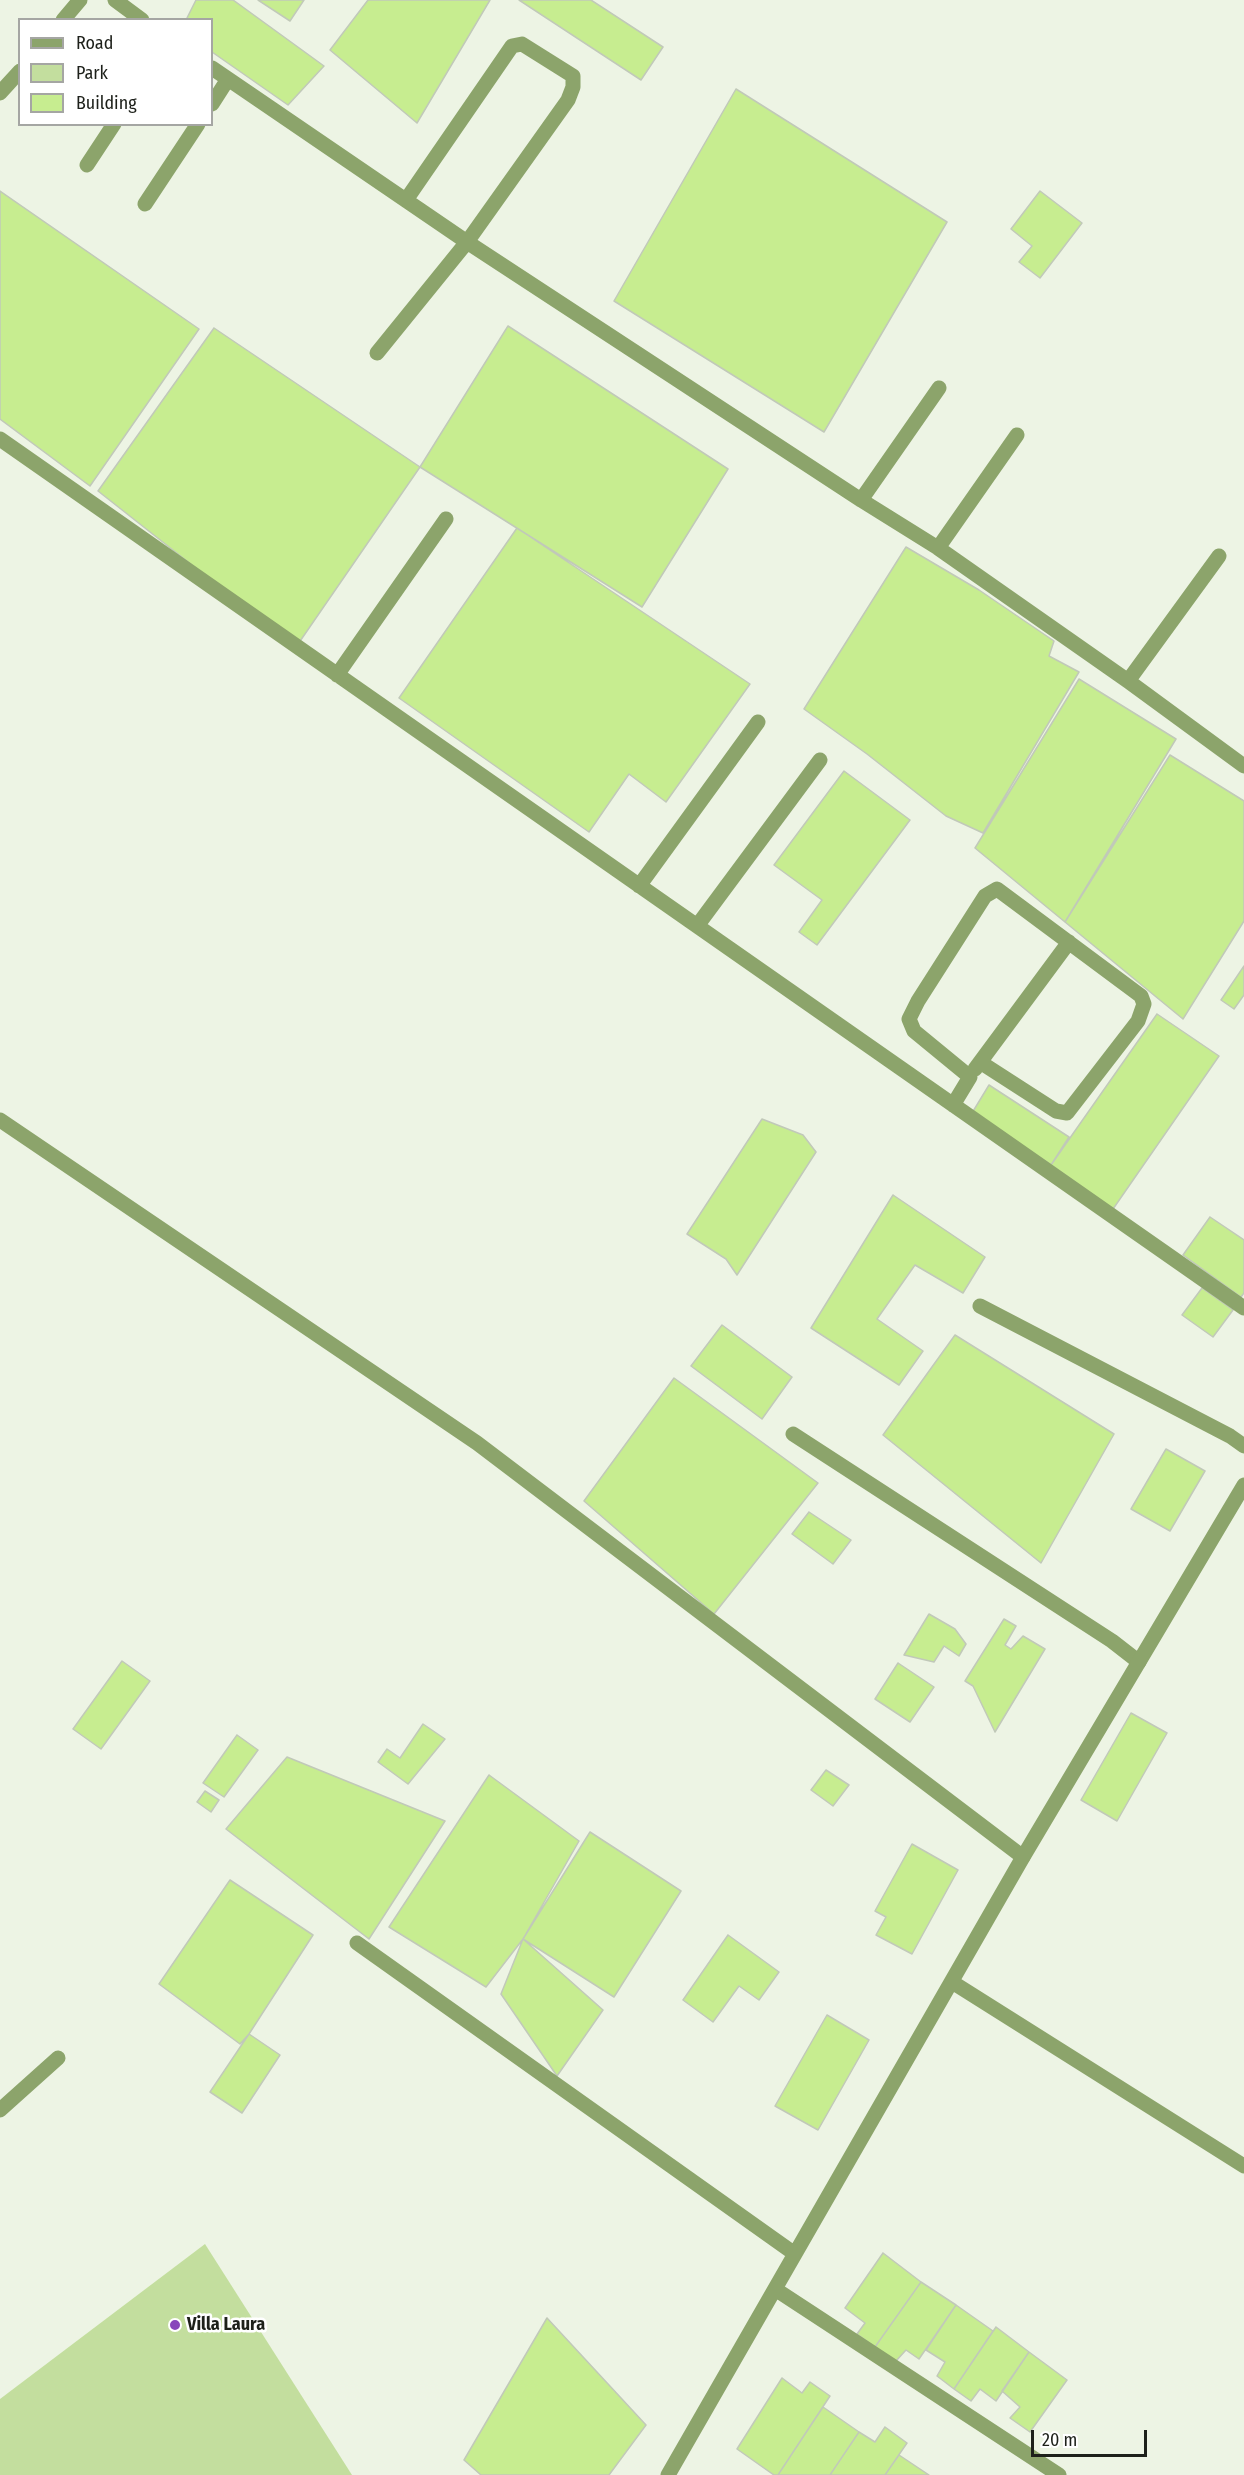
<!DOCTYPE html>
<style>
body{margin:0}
#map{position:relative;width:1244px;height:2475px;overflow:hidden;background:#edf4e4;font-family:"Fira Sans Condensed",sans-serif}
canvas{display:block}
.legend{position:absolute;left:18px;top:18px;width:195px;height:108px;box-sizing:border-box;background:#fff;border:2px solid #a5a6a3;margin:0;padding:8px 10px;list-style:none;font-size:18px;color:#1d201a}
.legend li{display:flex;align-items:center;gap:12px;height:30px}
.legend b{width:30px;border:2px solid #a5a6a3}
.scale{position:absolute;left:1031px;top:2430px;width:116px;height:27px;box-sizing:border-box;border:3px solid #1d201a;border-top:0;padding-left:8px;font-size:18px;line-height:21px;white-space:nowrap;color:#1d201a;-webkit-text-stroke:4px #fff;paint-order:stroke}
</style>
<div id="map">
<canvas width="1244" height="2475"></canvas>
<ul class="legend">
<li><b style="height:8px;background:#8ca46b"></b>Road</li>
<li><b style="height:16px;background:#c3de9e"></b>Park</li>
<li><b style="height:16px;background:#c7ed90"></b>Building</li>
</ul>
<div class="scale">20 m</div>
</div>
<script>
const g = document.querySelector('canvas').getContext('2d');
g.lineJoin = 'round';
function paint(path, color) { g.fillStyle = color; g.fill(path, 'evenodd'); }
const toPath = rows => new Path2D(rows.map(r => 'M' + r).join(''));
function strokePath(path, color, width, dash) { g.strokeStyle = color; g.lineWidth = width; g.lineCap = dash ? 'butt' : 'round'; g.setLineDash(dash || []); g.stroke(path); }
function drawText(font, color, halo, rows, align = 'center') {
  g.font = font + ' "Fira Sans Condensed",sans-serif'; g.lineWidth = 5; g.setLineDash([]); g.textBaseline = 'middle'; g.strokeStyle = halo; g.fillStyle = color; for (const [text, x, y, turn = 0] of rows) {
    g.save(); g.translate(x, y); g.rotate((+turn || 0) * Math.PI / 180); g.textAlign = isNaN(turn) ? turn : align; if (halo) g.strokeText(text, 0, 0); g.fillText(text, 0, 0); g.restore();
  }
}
const green = toPath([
 [205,2244,352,2475,0,2475,0,2399]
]);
const building = toPath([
 [196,0,233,0,324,66,288,105,212,52,212,20,186,20,196,0],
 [258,0,304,0,290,21,258,0],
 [368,0,490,0,417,123,330,50,368,0],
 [519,0,591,0,663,47,641,80,519,0],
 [736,89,947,222,824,432,614,301,736,89],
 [0,191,199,329,90,486,0,419,0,191],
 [1040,191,1082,223,1040,278,1019,262,1032,246,1011,229,1040,191],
 [508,326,728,469,642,607,420,467,508,326],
 [214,328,420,467,296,647,98,491,214,328],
 [517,528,750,684,666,802,629,774,589,832,399,698,517,528],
 [906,547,979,590,1054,641,1049,656,1079,672,983,833,946,816,867,754,804,709,906,547],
 [1079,679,1176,739,1065,922,975,848,1079,679],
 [1170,755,1244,801,1244,921,1183,1019,1065,922,1170,755],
 [844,771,910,820,817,945,799,932,822,900,774,865,844,771],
 [1244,966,1244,995,1234,1009,1221,1000,1244,966],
 [1157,1014,1219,1056,1113,1209,1051,1165,1157,1014],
 [989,1085,1069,1137,1051,1165,972,1113,989,1085],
 [762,1119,803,1135,816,1152,737,1275,726,1259,687,1234,762,1119],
 [893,1195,985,1257,963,1293,915,1265,877,1319,923,1351,899,1385,811,1328,893,1195],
 [1210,1217,1244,1240,1244,1293,1241,1297,1183,1255,1210,1217],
 [1202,1288,1233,1310,1213,1337,1182,1315,1202,1288],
 [722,1325,792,1377,762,1419,691,1366,722,1325],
 [955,1335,1114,1434,1041,1563,883,1435,955,1335],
 [674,1378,818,1483,714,1614,584,1501,674,1378],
 [1166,1449,1205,1471,1170,1531,1131,1509,1166,1449],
 [809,1512,851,1540,833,1564,792,1534,809,1512],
 [929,1614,955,1629,966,1644,959,1656,944,1646,934,1662,904,1655,929,1614],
 [1004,1619,1016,1626,1005,1645,1011,1649,1023,1636,1045,1649,995,1732,973,1686,965,1681,1004,1619],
 [122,1661,150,1681,101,1749,73,1729,122,1661],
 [898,1663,934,1687,910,1722,875,1699,898,1663],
 [1131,1713,1167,1733,1117,1821,1081,1800,1131,1713],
 [423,1724,445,1739,408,1784,378,1762,387,1749,400,1758,423,1724],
 [237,1735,258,1750,224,1797,203,1783,237,1735],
 [287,1757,445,1821,369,1939,226,1829,287,1757],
 [826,1770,849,1785,833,1806,811,1790,826,1770],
 [489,1775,579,1841,523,1939,486,1987,389,1927,489,1775],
 [205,1791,219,1800,211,1812,197,1802,205,1791],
 [590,1832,681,1891,614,1997,523,1939,590,1832],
 [912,1844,958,1870,912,1954,876,1935,886,1917,875,1911,912,1844],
 [230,1880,313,1935,249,2034,240,2044,159,1984,230,1880],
 [728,1935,779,1972,759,2000,739,1986,713,2022,683,2000,728,1935],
 [523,1939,603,2010,557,2076,501,1994,523,1939],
 [827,2015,869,2040,818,2130,775,2106,827,2015],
 [249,2034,280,2055,242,2113,210,2092,249,2034],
 [883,2253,921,2282,875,2347,857,2334,865,2323,845,2308,883,2253],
 [921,2282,956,2305,919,2359,906,2350,896,2361,875,2347,921,2282],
 [956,2305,993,2331,954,2389,937,2376,945,2362,926,2350,956,2305],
 [547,2318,646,2425,609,2475,481,2475,464,2460,547,2318],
 [996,2327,1029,2352,996,2401,980,2389,971,2401,954,2389,996,2327],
 [1029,2352,1067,2380,1030,2432,1010,2418,1020,2407,1002,2391,1029,2352],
 [782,2378,802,2393,810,2382,830,2396,778,2475,774,2475,737,2449,782,2378],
 [823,2407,859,2432,830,2475,778,2475,823,2407],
 [885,2427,907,2443,885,2475,830,2475,859,2432,875,2442,885,2427],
 [899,2455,929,2475,885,2475,899,2455]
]);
const service = toPath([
 [115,0,142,20],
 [63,20,80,0],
 [212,68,467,242,861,500,938,548,1128,681,1244,766],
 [0,93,20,71],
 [212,104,228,79],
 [87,165,114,124],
 [145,204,198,124],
 [377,353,467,242,568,100,573,87,573,76,522,44,512,46,406,200],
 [0,439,1244,1308],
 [861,500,939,388],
 [938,548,1017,435],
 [337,675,446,519],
 [1128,681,1219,556],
 [639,886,758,722],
 [697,926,820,760],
 [975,1069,1069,942],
 [953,1105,970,1077,914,1031,909,1019,918,1001,985,896,997,889,1141,996,1144,1004,1138,1021,1067,1113,1056,1111,980,1062],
 [0,1120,477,1443,1023,1857],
 [980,1306,1230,1436,1244,1446],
 [793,1434,1112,1641,1139,1662],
 [0,2110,58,2058]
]);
const minor = toPath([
 [357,1943,795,2254],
 [952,1982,1244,2166],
 [775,2289,1059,2475],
 [668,2475,1023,1857,1244,1485]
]);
const markers = [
 [175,2325,6,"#8846bb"]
];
const poiNames = [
 ["Villa Laura",187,2325]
];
paint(green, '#c3de9e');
paint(building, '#c7ed90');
strokePath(building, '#c1c9b9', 1.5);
strokePath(service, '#8ca46b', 15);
strokePath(minor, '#8ca46b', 15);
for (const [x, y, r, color] of markers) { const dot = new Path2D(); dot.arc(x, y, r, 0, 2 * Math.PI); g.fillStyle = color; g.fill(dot); strokePath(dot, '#fff', 2); }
drawText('bold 18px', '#1d201a', '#fff', poiNames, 'left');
</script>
